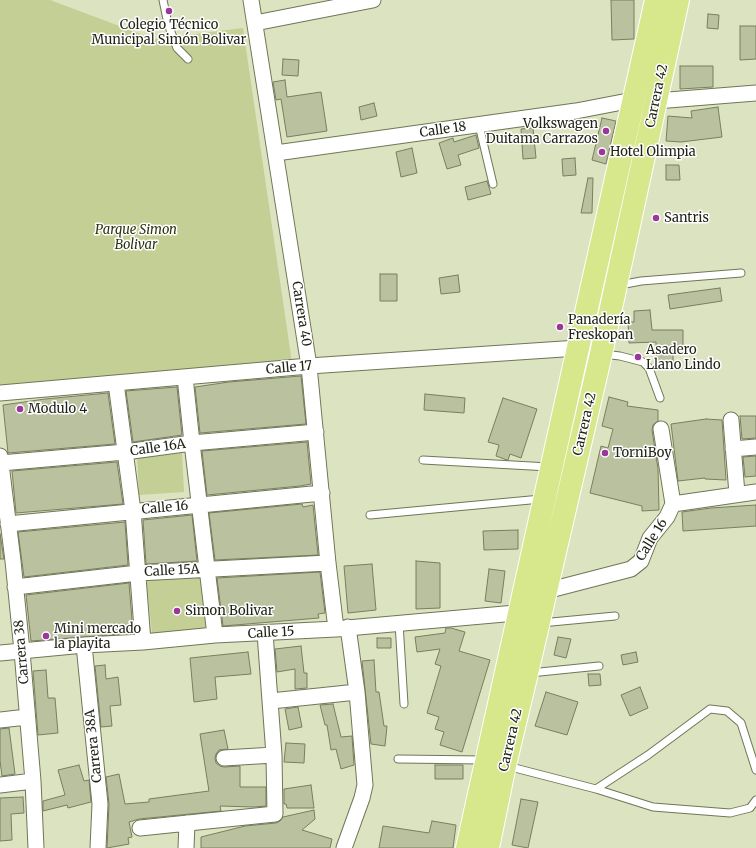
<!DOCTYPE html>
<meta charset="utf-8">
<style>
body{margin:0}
canvas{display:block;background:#dce3c0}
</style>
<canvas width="756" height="848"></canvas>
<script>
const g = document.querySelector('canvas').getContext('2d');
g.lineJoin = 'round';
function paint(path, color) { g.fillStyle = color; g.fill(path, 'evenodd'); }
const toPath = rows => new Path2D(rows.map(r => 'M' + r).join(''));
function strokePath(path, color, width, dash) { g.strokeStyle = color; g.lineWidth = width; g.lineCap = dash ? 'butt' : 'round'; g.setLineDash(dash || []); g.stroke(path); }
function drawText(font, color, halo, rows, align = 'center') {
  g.font = font + ' Merriweather,serif'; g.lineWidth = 3; g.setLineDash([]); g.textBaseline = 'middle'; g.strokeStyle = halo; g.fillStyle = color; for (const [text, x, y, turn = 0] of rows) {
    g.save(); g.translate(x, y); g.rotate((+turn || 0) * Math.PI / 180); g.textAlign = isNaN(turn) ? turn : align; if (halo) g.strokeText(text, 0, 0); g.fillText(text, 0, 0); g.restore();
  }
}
const green = toPath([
 [0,0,50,0,154,39,243,28,292,363,0,386],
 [182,453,184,492,139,495,137,455],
 [202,574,206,629,152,633,146,578]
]);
const building = toPath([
 [611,0,634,0,634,39,612,40,611,0],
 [708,14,719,15,718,29,707,28,708,14],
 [740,26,756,26,756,59,740,60,740,26],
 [283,59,299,60,298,76,282,75,283,59],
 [680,66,713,66,713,87,680,89,680,66],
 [285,80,287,97,321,92,327,131,287,137,281,99,276,100,273,82,285,80],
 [374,103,377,116,361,120,359,107,374,103],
 [718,107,722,137,681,142,666,141,668,116,692,118,691,111,718,107],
 [602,118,616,121,606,164,592,160,602,118],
 [533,128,536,158,523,159,521,129,533,128],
 [476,135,479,148,458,155,461,165,447,169,439,143,453,138,454,142,476,135],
 [412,148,417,173,401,177,396,152,412,148],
 [575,158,576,175,563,176,562,159,575,158],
 [666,165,679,165,680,180,666,180,666,165],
 [588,178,593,178,592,213,581,213,588,178],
 [487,181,491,194,468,200,465,187,487,181],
 [380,274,397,274,397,301,380,301,380,274],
 [458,275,460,292,441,294,439,278,458,275],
 [720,288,722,301,670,309,668,295,720,288],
 [650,310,652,330,683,330,683,352,673,352,673,369,656,368,656,342,629,343,628,322,634,322,634,311,650,310],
 [301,376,306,424,200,433,195,387,229,382,301,376],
 [177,387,182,435,133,442,126,391,177,387],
 [108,393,115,444,8,453,3,405,45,399,108,393],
 [425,394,465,398,464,413,424,410,425,394],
 [609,397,628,402,627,406,658,410,658,421,653,425,652,430,658,469,659,510,642,511,642,506,590,493,601,446,608,448,613,429,602,426,609,397],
 [503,398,537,409,521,458,510,454,508,460,507,460,496,456,499,445,488,442,503,398],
 [740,416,756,416,756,438,742,439,740,416],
 [706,419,722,420,726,480,705,479,705,478,678,481,671,424,706,419],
 [307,442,311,484,300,486,207,495,202,451,307,442],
 [756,456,756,476,745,477,743,457,756,456],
 [117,462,123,504,16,513,12,471,117,462],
 [302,504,303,507,313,505,318,555,215,560,209,513,302,504],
 [756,505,756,526,683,531,682,512,711,508,756,505],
 [192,515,197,561,146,564,143,520,192,515],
 [125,522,128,565,24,577,18,532,125,522],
 [518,530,518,549,484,550,483,531,518,530],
 [0,534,4,559,0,559,0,534],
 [416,561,440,563,440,608,416,609,416,561],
 [372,564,376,610,348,613,344,566,372,564],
 [489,569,505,571,501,603,485,601,489,569],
 [320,572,325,613,318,614,319,618,223,626,217,578,320,572],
 [129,583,133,632,111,635,31,641,26,595,129,583],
 [446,628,451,628,465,632,459,651,490,660,462,752,440,745,444,732,435,729,439,717,427,713,441,666,435,664,440,649,417,652,415,637,445,633,446,628],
 [558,637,571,639,566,658,554,655,558,637],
 [377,638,391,638,391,648,377,648,377,638],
 [301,646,304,673,307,673,307,688,295,689,295,669,277,672,275,649,301,646],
 [248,652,251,674,215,677,217,699,194,702,190,658,248,652],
 [636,652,638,662,623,665,621,655,636,652],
 [374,660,376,692,379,692,384,726,387,726,385,746,371,744,362,661,374,660],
 [105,665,106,679,118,677,121,705,110,706,112,726,101,727,95,666,105,665],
 [46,670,48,698,55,698,58,733,38,735,33,671,46,670],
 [588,674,600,674,601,685,589,686,588,674],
 [640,687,648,708,630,716,621,695,640,687],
 [546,692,578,702,567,735,535,726,546,692],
 [333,704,341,737,352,736,354,765,341,769,336,749,331,750,327,725,325,725,320,705,333,704],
 [298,707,302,727,289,730,285,709,298,707],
 [9,728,15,774,2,776,0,761,0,729,9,728],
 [224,730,228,749,219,750,216,754,215,758,216,763,220,766,224,767,240,766,240,787,266,787,266,806,254,807,220,806,221,811,139,819,129,822,132,837,128,838,129,844,107,848,109,804,106,777,119,774,125,804,149,802,149,799,209,791,200,734,224,730],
 [286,743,305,744,304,763,284,762,286,743],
 [79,765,84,781,89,780,91,802,68,808,67,805,43,811,43,801,65,795,58,770,79,765],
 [435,765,463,765,463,779,435,779,435,765],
 [311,785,314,808,287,808,286,804,284,804,284,789,311,785],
 [23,797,24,813,11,814,12,840,0,841,0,798,23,797],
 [521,799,538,802,528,848,512,845,521,799],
 [314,810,315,819,302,830,332,839,330,848,201,848,201,837,245,826,276,823,280,821,283,817,314,810],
 [432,821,456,825,453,848,379,848,383,826,429,833,432,821]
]);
const service = toPath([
 [163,0,168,24,177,48,188,59],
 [479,125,493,184],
 [620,285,641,281,741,273],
 [603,354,620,356,643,362,649,368,660,398],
 [423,460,549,467],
 [370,515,541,499],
 [399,623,404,704],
 [541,623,615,616],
 [530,673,599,666],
 [398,759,484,760],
 [507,766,596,789,653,807,730,813,750,808,756,800],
 [596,789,648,755,710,709,727,711,741,723,756,770]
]);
const minor = toPath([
 [251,0,309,366,328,563,336,629],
 [255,23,373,0],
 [656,101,756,93],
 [276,153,576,111,633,100],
 [185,377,192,443,215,635],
 [116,383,133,511,143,642],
 [0,393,309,366,578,348],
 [731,420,737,494],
 [661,429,673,504],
 [733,449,756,447],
 [0,456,13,561,22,651,33,781,36,848],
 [1,463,125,452,192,443,316,432],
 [673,504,756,492],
 [8,524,322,493],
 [15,587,138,573,328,563],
 [546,591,631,569,641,561,650,538,667,517,673,504],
 [84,645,100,804,98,848],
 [0,653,84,645,143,642,215,635,336,629,527,612],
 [271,701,357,692],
 [0,720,27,717],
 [224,758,274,755],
 [0,785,33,781],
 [140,828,275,814,274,755,265,633],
 [186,848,187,823],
 [344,848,362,798,365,785,357,692,348,627]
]);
const trunk = toPath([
 [467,848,578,348,656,0],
 [488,848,505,765,527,673,601,354,678,0]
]);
const markers = [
 [169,11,4,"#9b369b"],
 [606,131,4,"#9b369b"],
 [602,152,4,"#9b369b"],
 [656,218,4,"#9b369b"],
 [560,327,4,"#9b369b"],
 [638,357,4,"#9b369b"],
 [20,409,4,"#9b369b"],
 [605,453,4,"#9b369b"],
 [177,611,4,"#9b369b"],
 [46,636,4,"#9b369b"]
];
const poiNames = [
 ["Colegio Técnico",169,25,"center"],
 ["Municipal Simón Bolivar",169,40,"center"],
 ["Volkswagen",598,124,"right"],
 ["Duitama Carrazos",598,139,"right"],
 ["Hotel Olimpia",610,152],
 ["Santris",664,218],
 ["Panadería",568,320],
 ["Freskopan",568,335],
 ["Asadero",646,350],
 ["Llano Lindo",646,365],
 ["Modulo 4",28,409],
 ["TorniBoy",613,453],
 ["Simon Bolivar",185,611],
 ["Mini mercado",54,629],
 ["la playita",54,644]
];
const streetNames = [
 ["Carrera 42",657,96,-78],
 ["Calle 18",443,130,-8],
 ["Carrera 40",301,314,81],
 ["Calle 17",289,368,-5],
 ["Carrera 42",585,424,-77],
 ["Calle 16A",158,448,-8],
 ["Calle 16",165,508,-5],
 ["Calle 16",652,540,-58],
 ["Calle 15A",172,571,-3],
 ["Calle 15",271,633,-3],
 ["Carrera 38",22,652,-95],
 ["Carrera 42",511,740,-77],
 ["Carrera 38A",94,746,-96]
];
const parkNames = [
 ["Parque Simon",136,230],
 ["Bolivar",136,245]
];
paint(green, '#c3cf94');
paint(building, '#b9c19e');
strokePath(building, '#787f5f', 1);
strokePath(service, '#707657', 9);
strokePath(minor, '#707657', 17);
strokePath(trunk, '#fff', 24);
strokePath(service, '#fff', 7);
strokePath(minor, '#fff', 15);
strokePath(trunk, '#d7e78b', 22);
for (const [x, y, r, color] of markers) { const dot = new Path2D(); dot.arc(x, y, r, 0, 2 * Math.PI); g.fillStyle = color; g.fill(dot); strokePath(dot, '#fff', 1.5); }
drawText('13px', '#1f2215', '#fff', poiNames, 'left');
drawText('13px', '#1f2215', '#fff', streetNames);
drawText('italic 13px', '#2c320e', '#fff', parkNames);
</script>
